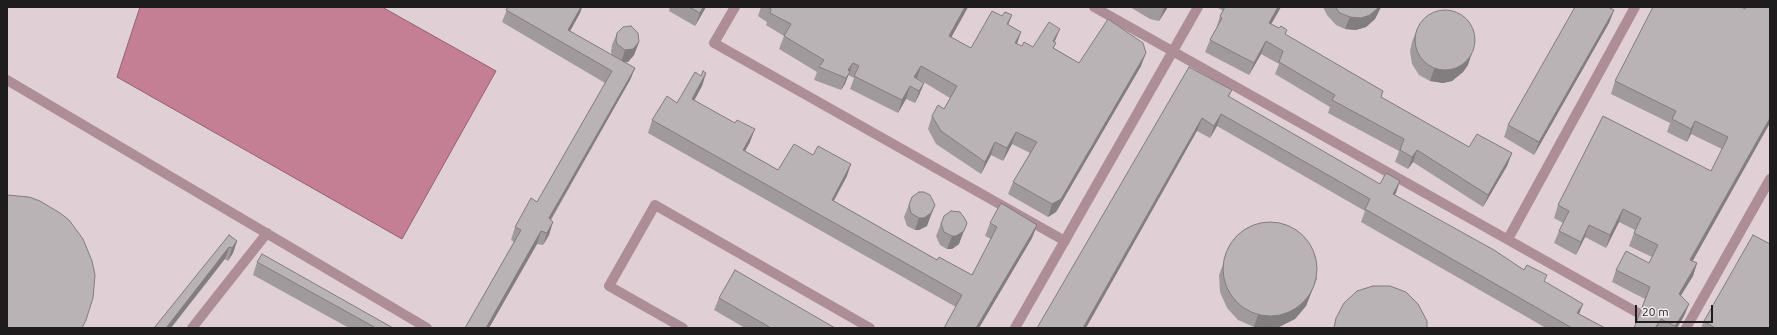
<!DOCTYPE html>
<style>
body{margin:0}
#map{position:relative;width:1777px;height:335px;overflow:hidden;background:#e5dee0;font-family:Ubuntu,sans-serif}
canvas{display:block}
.frame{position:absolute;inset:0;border:8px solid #1f1c1d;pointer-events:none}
.scale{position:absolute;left:1635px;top:305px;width:78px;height:18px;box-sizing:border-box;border:2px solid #1f1c1d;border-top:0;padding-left:5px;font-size:12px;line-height:14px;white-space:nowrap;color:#1f1c1d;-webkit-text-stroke:3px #f2ebed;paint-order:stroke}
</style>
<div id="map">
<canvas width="1777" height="335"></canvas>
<div class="frame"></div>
<div class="scale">20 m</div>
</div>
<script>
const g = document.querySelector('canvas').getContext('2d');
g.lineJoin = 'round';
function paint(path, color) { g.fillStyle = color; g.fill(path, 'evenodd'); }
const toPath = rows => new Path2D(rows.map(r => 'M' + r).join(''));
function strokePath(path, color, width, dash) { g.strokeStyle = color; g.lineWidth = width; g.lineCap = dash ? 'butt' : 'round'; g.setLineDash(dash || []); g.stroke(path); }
const built = toPath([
 [7,7,1770,7,1770,328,7,328]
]);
const water = toPath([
 [140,7,382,7,496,71,402,239,117,77,140,7]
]);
const lane = toPath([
 [735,7,714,43,1065,241],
 [1094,7,1640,314],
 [7,80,427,328],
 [1508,239,1635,7],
 [192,328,267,233],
 [683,328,609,286,655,205,870,328],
 [1015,328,1198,7],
 [1686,328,1770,179]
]);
const wall = toPath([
 [508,7,582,7,580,13,570,31,612,55,611,52,612,45,617,33,639,42,634,55,628,62,625,62,635,68,630,80,551,220,549,235,543,245,537,244,489,328,465,328,514,242,511,240,515,227,537,202,605,83,502,22],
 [670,7,706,7,695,26,669,11],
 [761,7,968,7,951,37,971,48,1008,25,1017,44,1022,46,1033,47,1055,42,1054,48,1079,63,1141,66,1056,212,1048,217,1008,194,1013,182,1030,153,1012,144,1003,161,991,155,981,174,936,144,928,129,932,116,944,109,950,98,917,78,924,83,919,95,915,103,906,99,898,113,850,89,854,78,848,75,845,84,841,90,814,80,817,72,779,49,784,36,766,25,767,22,758,16],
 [1130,7,1168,7,1159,21,1150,19],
 [1217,7,1281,7,1271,24,1286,35,1383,91,1381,97,1469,147,1512,153,1507,166,1483,207,1413,162,1408,169,1395,162,1399,151,1328,113,1330,107,1275,74,1279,64,1261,54,1249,75,1205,52,1210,40,1216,29,1220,16,1223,11],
 [1323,7,1381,7,1375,19,1366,27,1356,30,1345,29,1336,25,1327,15],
 [1770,7,1692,261,1697,263,1693,276,1680,296,1689,304,1684,316,1677,328,1634,328,1645,299,1612,282,1616,270,1649,263,1652,257,1629,246,1635,230,1619,222,1606,248,1585,237,1576,255,1554,243,1559,231,1563,223,1554,218,1558,205,1711,171,1722,149,1691,134,1687,142,1667,132,1670,123,1611,94,1615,81,1745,9],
 [1614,10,1609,23,1534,155,1504,137,1508,125],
 [1417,29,1468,65,1463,72,1452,81,1443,83,1430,81,1419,75,1412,64,1410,51,1412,42],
 [1189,67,1232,90,1229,97,1395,195,1583,304,1579,314,1605,328,1546,328,1361,222,1365,211,1217,126,1210,138,1197,131],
 [706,73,702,86,694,100,750,142,745,151,778,170,847,176,834,201,937,260,972,275,991,239,985,236,990,223,1037,225,1032,238,979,328,944,328,956,307,648,133,652,120,677,103],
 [912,197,927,226,919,230,915,230,907,226,904,217],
 [944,216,959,244,952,249,947,249,940,245,936,236],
 [229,235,237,241,233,253,228,261,225,259],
 [1230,246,1317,278,1306,306,1295,319,1279,327,1274,328,1254,327,1238,320,1227,308,1220,292,1219,275],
 [257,262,393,328,349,328,253,275],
 [719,298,835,328,745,328,714,310],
 [1704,321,1770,328,1701,328]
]);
const shadedWall = toPath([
 [581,7,582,7,580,13,564,42,568,30],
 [703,7,706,7,695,26,700,13],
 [965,7,968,7,945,49,949,36],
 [1165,7,1168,7,1159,21,1164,8],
 [1278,7,1281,7,1265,35,1269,23],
 [1379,7,1381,7,1375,19,1366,27,1356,30,1345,29,1350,17],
 [1614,10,1609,23,1534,155,1539,142],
 [1012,15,1007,28,1007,24],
 [1060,29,1055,41,1048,53,1053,41],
 [1021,32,1017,44,1015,43],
 [1266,41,1261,54,1249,75,1254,63],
 [639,42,634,55,628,62,621,62,625,50],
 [1146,53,1141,66,1056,212,1048,217,1052,204],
 [1472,53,1468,65,1463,72,1452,81,1443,83,1430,81,1434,69],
 [853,63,845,84,841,90,846,78,848,70],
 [921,66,917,78,914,77],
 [635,68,630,80,544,231,549,218],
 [706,73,702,86,688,112,692,99],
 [924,83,919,95,915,103,919,91],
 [910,86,906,99,898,113,902,100],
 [1221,114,1217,126,1210,138,1214,126],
 [1202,118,1197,131,1086,328,1083,328],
 [1770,118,1770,123,1686,273,1690,260],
 [1695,121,1691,134,1687,142,1691,129],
 [755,129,750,142,739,162,743,150],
 [1016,132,1012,144,1003,161,1007,148],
 [995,142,991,155,981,174,985,162],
 [1417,150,1413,162,1408,169,1412,157],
 [1512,153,1507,166,1483,207,1488,195],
 [851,164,847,176,827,212,832,200],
 [1400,181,1396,193,1389,206,1393,194],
 [935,205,927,226,919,230,915,230,919,218],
 [1623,209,1619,222,1606,248,1610,235],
 [553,222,549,235,543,245,547,233],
 [1037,225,1032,238,979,328,976,328],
 [1589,225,1585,237,1576,255,1581,242],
 [541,231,537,244,489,328,486,328],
 [964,231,959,244,952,249,947,249,952,236],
 [237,241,233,253,228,261,232,248],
 [229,247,225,259,171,328,166,328],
 [1697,263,1693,276,1674,307,1679,294],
 [1317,278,1306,306,1295,319,1279,327,1274,328,1254,327,1258,315],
 [1583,304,1578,316,1577,313],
 [1689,304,1684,316,1677,328,1674,328],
 [1661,319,1657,328,1655,328]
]);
const building = toPath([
 [508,7,581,7,568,30,635,68,549,218,553,222,547,233,541,231,486,328,465,328,521,230,515,227,531,198,537,202,612,71,506,10,508,7],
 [689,7,703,7,700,13,689,7],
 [768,7,965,7,949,36,971,48,992,11,1002,16,1005,12,1012,15,1007,24,1021,32,1015,43,1022,46,1024,42,1033,47,1049,22,1060,29,1053,41,1056,43,1053,48,1079,63,1108,19,1143,43,1146,53,1061,199,1052,204,1013,182,1037,142,1016,132,1007,148,995,142,985,162,941,131,932,116,938,105,944,109,957,86,921,66,914,77,924,83,919,91,910,86,902,100,854,76,859,66,853,63,848,70,850,72,846,78,819,67,824,60,784,36,791,24,770,13,771,9,768,7],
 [1225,7,1278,7,1269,23,1279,28,1281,26,1287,30,1285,34,1383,91,1381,97,1469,147,1477,134,1512,153,1488,195,1417,150,1412,157,1400,150,1404,139,1332,100,1335,95,1279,62,1283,51,1266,41,1254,63,1210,40,1222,18,1220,16,1225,7],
 [1335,7,1379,7,1370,15,1361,18,1350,17,1340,13,1335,7],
 [1575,7,1608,7,1614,10,1539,142,1508,125,1575,7],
 [1653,7,1741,7,1745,9,1746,7,1770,7,1770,118,1690,260,1697,263,1679,294,1689,304,1675,326,1661,319,1655,328,1634,328,1650,287,1616,270,1626,251,1649,263,1658,245,1634,233,1641,218,1623,209,1610,235,1589,225,1581,242,1559,231,1569,211,1558,205,1603,116,1711,171,1728,137,1695,121,1691,129,1672,119,1676,111,1615,81,1653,7],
 '1415 40a30 30 0 1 1 60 0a30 30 0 1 1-60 0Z',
 [631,26,638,33,639,42,633,49,625,50,617,44,616,40,617,33,623,27,631,26],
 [1189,67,1232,90,1228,96,1380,184,1386,173,1400,181,1393,194,1494,250,1524,270,1527,265,1547,275,1544,281,1583,304,1577,313,1605,328,1572,328,1365,209,1370,199,1221,114,1214,126,1202,118,1083,328,1037,328,1189,67],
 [703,71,706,73,692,99,735,123,737,120,755,129,743,150,778,170,794,144,813,155,818,146,851,164,832,200,937,260,939,257,972,275,997,227,990,223,1001,203,1037,225,976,328,944,328,962,295,652,120,667,96,677,103,695,72,701,76,703,71],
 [919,192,924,192,930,195,935,205,931,213,924,218,919,218,911,213,909,205,912,197,919,192],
 [7,195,29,197,40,201,60,213,69,220,83,239,92,261,95,275,93,298,86,320,82,328,7,328,7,195],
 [951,211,960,212,965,219,967,223,964,231,956,236,952,236,944,232,941,224,944,216,951,211],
 '1223 269a47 47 0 1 1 94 0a47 47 0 1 1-94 0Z',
 [229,235,237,241,232,248,229,247,166,328,154,328,229,235],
 [1753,235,1770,244,1770,328,1715,328,1704,321,1753,235],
 [262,254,393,328,376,328,257,262,262,254],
 [735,270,835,328,771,328,719,298,735,270],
 [1373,286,1390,286,1406,292,1418,304,1427,321,1427,328,1334,328,1336,318,1344,303,1357,291,1373,286]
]);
paint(built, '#e0d0d5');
paint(water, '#c57f95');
strokePath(water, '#936171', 1);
strokePath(lane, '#ad8d96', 10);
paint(wall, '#a09a9c');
paint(shadedWall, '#827d7f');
paint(building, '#bab3b5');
strokePath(building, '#827d7f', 1);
</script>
